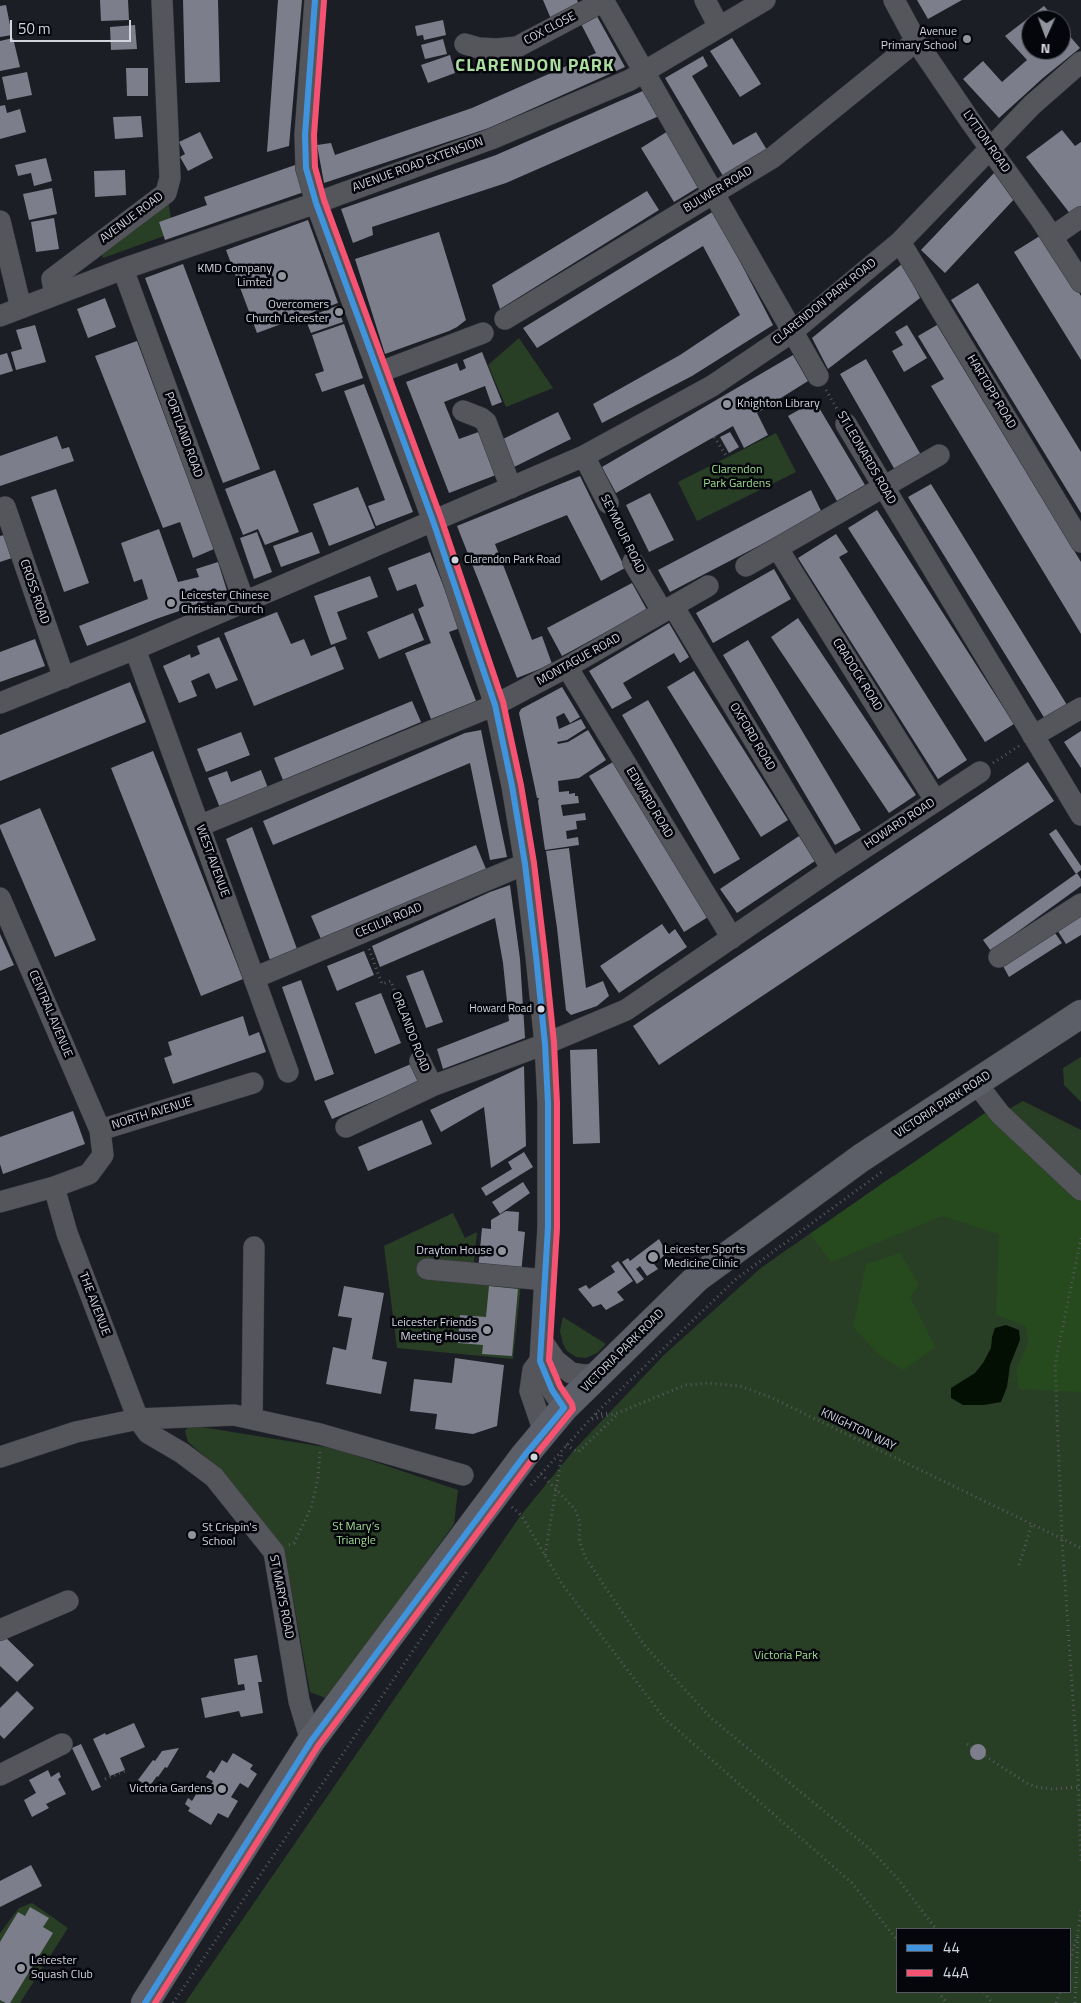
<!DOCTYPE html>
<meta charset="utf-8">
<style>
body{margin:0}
#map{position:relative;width:1081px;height:2003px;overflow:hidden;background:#1c1e25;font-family:"Titillium Web",sans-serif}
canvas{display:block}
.legend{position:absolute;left:896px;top:1928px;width:175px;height:65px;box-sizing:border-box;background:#05060c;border:1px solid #575860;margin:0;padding:6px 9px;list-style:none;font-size:15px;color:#d2d4de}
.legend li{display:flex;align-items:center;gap:10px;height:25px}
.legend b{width:25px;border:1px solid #575860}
.north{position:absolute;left:1021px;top:10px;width:50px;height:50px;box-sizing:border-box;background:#05060c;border:1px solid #575860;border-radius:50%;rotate:182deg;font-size:14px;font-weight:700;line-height:20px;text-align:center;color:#d2d4de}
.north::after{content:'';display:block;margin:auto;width:18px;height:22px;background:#92949d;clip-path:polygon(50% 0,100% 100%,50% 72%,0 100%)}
.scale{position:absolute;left:10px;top:20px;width:121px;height:22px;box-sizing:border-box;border:2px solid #d2d4de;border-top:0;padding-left:6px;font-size:15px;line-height:18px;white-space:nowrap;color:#d2d4de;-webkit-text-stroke:4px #05060c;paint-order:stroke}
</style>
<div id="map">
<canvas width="1081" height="2003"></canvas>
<ul class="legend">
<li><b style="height:6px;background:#4094de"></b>44</li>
<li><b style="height:6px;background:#f65372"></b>44A</li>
</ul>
<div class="north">N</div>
<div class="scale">50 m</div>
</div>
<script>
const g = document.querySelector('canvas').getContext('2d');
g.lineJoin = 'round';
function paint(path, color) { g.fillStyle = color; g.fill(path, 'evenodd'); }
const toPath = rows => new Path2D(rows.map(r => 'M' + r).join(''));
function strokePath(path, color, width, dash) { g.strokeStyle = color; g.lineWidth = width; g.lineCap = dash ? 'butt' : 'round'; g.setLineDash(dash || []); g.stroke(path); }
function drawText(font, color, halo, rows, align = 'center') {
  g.font = font + ' "Titillium Web",sans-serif'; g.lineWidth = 5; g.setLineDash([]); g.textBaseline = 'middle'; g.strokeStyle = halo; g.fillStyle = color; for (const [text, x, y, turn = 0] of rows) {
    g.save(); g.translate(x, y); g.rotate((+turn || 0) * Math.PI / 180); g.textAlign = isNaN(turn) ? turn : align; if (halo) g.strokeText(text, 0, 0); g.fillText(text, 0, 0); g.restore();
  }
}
const green = toPath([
 [168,201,171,218,159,222,164,236,103,258,101,252],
 [519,338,553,388,506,407,488,365],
 [776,433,796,472,697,521,678,482],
 [1081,1057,1081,1102,1064,1085,1063,1068],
 [1023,1101,1081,1130,1081,2003,185,2003,521,1515,575,1449,664,1355,762,1267,890,1178],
 [897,1929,1070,1929,1070,1992,897,1992],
 [453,1213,465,1238,477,1232,472,1280,521,1284,513,1359,397,1348,384,1246],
 [563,1317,606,1344,597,1353,586,1358,576,1357,567,1351,563,1344,560,1331],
 [189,1425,337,1449,458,1490,454,1524,328,1699,310,1692,284,1549,221,1470,188,1442,185,1431],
 [32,1903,68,1928,20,2003,0,2003,0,1933,19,1908]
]);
const forest = toPath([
 [985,1113,1081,1199,1081,1392,1019,1389,1016,1370,1028,1343,1026,1326,996,1315,999,1234,942,1216,831,1262,810,1234],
 [900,1253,919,1285,910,1297,935,1347,904,1370,881,1357,853,1327,866,1264]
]);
const water = toPath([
 [1006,1325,1019,1330,1020,1340,1010,1365,1007,1387,1001,1402,984,1405,963,1405,951,1398,951,1388,975,1373,983,1363,991,1348,992,1337,995,1328]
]);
const building = toPath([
 [100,0,128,0,129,20,101,21],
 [183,0,218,0,220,82,185,83],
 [278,0,302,0,289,146,267,152],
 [543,0,577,0,579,5,551,19],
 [917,0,962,0,928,19],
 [6,5,12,35,0,37,0,6],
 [1044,6,1056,20,1031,20,1031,50,1061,50,1061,26,1080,48,1043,78,999,118,963,79,983,61,1002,82,1027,60,1005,36],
 [593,9,625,67,489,128,324,183,317,145,331,143,335,155,472,108,596,53,578,18],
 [443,20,446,35,424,40,423,35,417,36,415,26],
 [135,25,137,49,111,50,110,27],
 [13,38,20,67,0,71,0,41],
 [732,38,761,84,740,97,710,51],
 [443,39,447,54,425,59,421,45],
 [450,55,455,73,428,83,421,65],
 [703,56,708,66,692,76,733,145,756,132,767,150,723,176,665,78],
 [126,68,148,68,148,96,127,96],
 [27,72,32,95,7,100,2,77],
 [645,90,659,116,506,183,372,227,373,235,353,243,341,209,496,155],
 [5,105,7,113,20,109,26,132,0,139,0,106],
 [141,116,143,137,115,139,113,117],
 [1062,130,1075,146,1081,142,1081,215,1075,220,1026,157],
 [668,131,702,185,674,202,641,148],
 [200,132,213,158,188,171,180,157,185,154,179,142],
 [46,158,52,181,34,186,31,173,18,176,15,165],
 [295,165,304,192,165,240,159,222,207,205,204,197],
 [125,170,126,195,95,197,94,171],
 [994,173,1018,195,945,273,921,250],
 [52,188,57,214,29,220,23,194],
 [647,191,659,210,500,309,492,285],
 [714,211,773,325,692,376,602,423,593,404,680,355,740,315,703,246,537,348,523,328],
 [54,218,59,249,36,252,31,222],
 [308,220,338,303,257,333,226,250],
 [439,232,466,320,457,327,449,331,385,354,355,259],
 [1043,234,1081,296,1081,360,1014,252],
 [903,263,920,298,828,369,812,338],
 [183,264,260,469,223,483,145,278],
 [978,283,1081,452,1081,513,951,300],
 [105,298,116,327,88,338,77,309],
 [337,306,343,322,311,333,305,318],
 [344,324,363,378,322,392,315,374,324,371,312,335],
 [35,325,46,362,16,370,11,352,22,349,16,330],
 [907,325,927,358,904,372,892,351,903,345,895,332],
 [937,325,1081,562,1081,634,931,386,944,379,918,336],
 [137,341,214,549,193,558,180,522,163,528,95,356],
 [482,352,502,402,492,406,485,386,444,402,459,439,484,430,501,473,449,493,406,382,457,363,460,371,466,368,463,360],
 [7,353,13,371,0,375,0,355],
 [793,355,808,381,757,413,768,435,744,448,733,426,616,493,602,467],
 [866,359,921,455,895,470,840,374],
 [364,384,413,512,376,526,368,506,385,500,344,391],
 [815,401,865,485,837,501,788,416],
 [558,412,571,439,514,467,501,440],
 [730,432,739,447,729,453,720,437],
 [57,436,62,449,69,447,74,461,0,486,0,456],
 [275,470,299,532,265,545,258,529,243,535,225,489],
 [580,476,625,568,601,581,567,515,495,544,532,640,542,636,552,664,517,678,457,526],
 [931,484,1067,705,1045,719,908,497],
 [358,487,375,528,329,546,313,504],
 [56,489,89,583,64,592,31,497],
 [811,490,822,513,670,592,658,570],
 [650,493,674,540,649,552,626,505],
 [877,510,1014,724,985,742,848,528],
 [159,529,178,582,199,577,196,569,218,562,228,594,156,619,87,646,79,626,148,599,142,579,134,582,121,543],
 [257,532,272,572,254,579,240,538],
 [312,532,320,553,281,567,273,546],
 [836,534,848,552,839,557,967,760,938,779,798,558],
 [4,535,12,558,0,562,0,536],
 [430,552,460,628,449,632,476,701,431,719,405,653,431,643,418,609,424,606,416,584,397,591,388,568],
 [774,569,791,599,713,643,696,613],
 [370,576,378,597,337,612,347,639,331,645,314,596],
 [632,583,647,610,562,656,547,628],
 [277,612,291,644,304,639,311,656,335,646,344,669,254,706,224,633],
 [413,613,424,640,379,659,367,632],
 [798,618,916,795,889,813,771,637],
 [669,623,689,657,680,663,674,653,623,683,632,698,612,709,589,671],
 [219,637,238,680,216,689,209,673,191,681,197,696,179,703,163,666,190,654,191,658,200,654,197,646],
 [35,639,45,666,0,682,0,652],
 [748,640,861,830,835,845,723,655],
 [694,671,788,820,761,837,667,687],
 [130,682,146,722,0,781,0,735],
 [562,687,580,717,570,723,564,713,556,717,559,729,581,719,586,728,567,740,557,742,558,744,568,742,588,730,606,760,579,778,558,781,559,792,569,791,569,794,575,793,575,796,578,796,579,803,561,805,563,816,585,813,586,820,576,821,577,829,566,831,567,839,578,837,579,845,545,850,538,801,539,798,537,798,519,713,521,709],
 [648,700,740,859,714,874,622,715],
 [412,701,421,722,283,780,274,758],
 [481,730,507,857,490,860,470,763,273,845,263,821,465,733],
 [1081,731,1081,768,1064,742],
 [241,732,250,755,206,772,197,749],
 [153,751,243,979,201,996,111,768],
 [613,762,708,917,684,932,589,776],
 [1028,762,1054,801,659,1065,633,1026],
 [261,770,268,788,220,808,208,778,227,771,231,782],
 [40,808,96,940,55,957,0,828,0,825],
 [252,827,297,949,270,960,226,839],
 [1056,829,1081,866,1081,870,1076,874,1049,834],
 [799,836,815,861,737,913,720,889],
 [476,845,486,869,321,939,311,916],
 [569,848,586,988,603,981,609,996,597,1006,571,1015,566,1010,557,928,546,851],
 [1077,873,1081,879,1081,886,991,951,983,940],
 [510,885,520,959,525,1038,443,1069,437,1049,509,1021,503,963,495,918,380,967,372,946,490,892],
 [1081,912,1081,935,1066,944,1056,928],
 [662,924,669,934,675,929,687,947,619,993,600,966],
 [1055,933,1062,943,1009,977,1003,966],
 [0,934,14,965,0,971],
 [364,951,374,975,337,991,327,966],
 [423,970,443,1022,426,1028,406,976],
 [301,980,334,1074,315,1081,282,987],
 [381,993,401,1043,375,1054,355,1003],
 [243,1016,249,1036,259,1032,266,1052,173,1084,164,1058,172,1055,168,1042],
 [597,1049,600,1143,573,1144,570,1050],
 [411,1064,419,1082,332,1119,324,1101],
 [524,1066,526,1146,491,1168,484,1107,441,1132,430,1110],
 [73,1111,85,1144,3,1174,0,1164,0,1137],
 [422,1120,432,1144,368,1171,358,1147],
 [524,1152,533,1167,486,1196,481,1188,512,1169,508,1162],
 [523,1182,530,1193,500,1214,492,1202],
 [506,1211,519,1212,518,1231,525,1232,521,1274,478,1270,482,1228,491,1229,491,1220],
 [659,1239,667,1253,654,1264,658,1269,647,1276,640,1266,636,1269,644,1279,637,1284,622,1262,628,1258,630,1261],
 [618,1261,633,1281,617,1292,624,1300,606,1310,601,1304,593,1307,578,1289,586,1285,589,1289,615,1272,611,1266],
 [344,1286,384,1293,372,1359,387,1362,381,1394,326,1384,333,1347,346,1350,352,1318,338,1316],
 [489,1286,518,1289,512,1356,482,1354,483,1345,458,1343,460,1315,486,1317],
 [455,1358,504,1365,497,1426,473,1434,435,1429,437,1414,410,1411,414,1379,452,1383],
 [3,1635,34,1665,17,1682,0,1666,0,1639],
 [257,1655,262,1682,258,1682,263,1713,241,1717,239,1711,205,1718,201,1698,245,1690,244,1684,238,1685,234,1659],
 [17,1691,34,1708,4,1739,0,1735,0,1708],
 [134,1723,145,1747,120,1758,125,1770,110,1776,93,1739,105,1733,106,1735],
 [81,1744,101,1787,92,1791,72,1748],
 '970 1752a8 8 0 1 1 16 0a8 8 0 1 1-16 0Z',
 [179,1748,167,1768,165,1767,158,1777,157,1776,149,1787,138,1780,153,1760,155,1761,162,1751],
 [233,1753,253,1765,250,1769,257,1774,248,1788,240,1783,231,1797,238,1801,228,1818,218,1813,211,1825,188,1811,190,1808,185,1804,188,1798,192,1801,201,1786,208,1790,213,1781,206,1777,210,1770,214,1773,222,1760,227,1763],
 [48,1770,51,1777,59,1772,61,1777,58,1779,66,1794,46,1804,49,1808,32,1817,24,1800,36,1793,29,1780],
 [31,1865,42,1886,0,1907,0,1881],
 [30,1907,49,1918,43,1927,53,1933,10,2003,6,2003,0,2000,0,1942,18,1912,25,1916]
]);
const path = toPath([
 [826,390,837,409],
 [714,437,727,457],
 [615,520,626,546],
 [993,763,1019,746],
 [369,949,382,984,391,981,414,1044],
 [1081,1238,1055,1365,1062,1539,1078,1773,1081,1861],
 [596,1414,610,1413],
 [592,1419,618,1413,685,1385,707,1383,740,1386,770,1397,1081,1548],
 [566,1445,578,1452,618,1414],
 [541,1474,575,1509,580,1523,579,1539,585,1557,645,1646,711,1718,870,1849,898,1879,936,1929],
 [531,1485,595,1414,736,1279,883,1171],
 [512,1507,521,1515,562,1584,664,1718,852,1883,897,1940],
 [289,1545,294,1543,311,1508,318,1478,320,1452],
 [545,1555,562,1453],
 [1019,1565,1032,1524],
 [967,1744,972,1748],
 [985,1756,1028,1784,1037,1787,1052,1789,1079,1787],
 [105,1779,125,1771],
 [1070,1960,1078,1933,1081,1910],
 [938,1992,947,2003],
 [984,1992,992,2003],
 [173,2003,468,1570],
 [1056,2003,1060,1992],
 [1075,2003,1078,1933]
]);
const minor = toPath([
 [315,0,305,135,306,168,316,203,433,521,495,705,512,786,525,864,536,956,545,1044,548,1103,548,1227,540,1361,552,1390,564,1408],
 [603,0,818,376],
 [705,0,719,27],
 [894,0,916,41,971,122,1041,220,1081,282],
 [465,44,479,48,497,49,517,47,604,1],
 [0,221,21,308],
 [1052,237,1081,217],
 [900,242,1081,542],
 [123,269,244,601],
 [55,295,123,269,316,203,491,139,630,80,765,0],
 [0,316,55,295,52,279,166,193,170,178,162,0],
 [505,319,772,158,916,41],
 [380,372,483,333],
 [463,411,481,418,486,422,511,488],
 [846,424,1081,815],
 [584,456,608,503],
 [0,509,5,507,64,678],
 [778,549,935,800],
 [633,562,662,611],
 [746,566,939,455],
 [673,606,832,869],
 [135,649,288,1072],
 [567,667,732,938],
 [0,703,135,649,584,456,712,386,792,332,900,242,1032,105,1081,62],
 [1033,736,1081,708],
 [199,826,495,705,567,667,708,586],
 [0,898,100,1130],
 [999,957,1081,904],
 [254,978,525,864],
 [420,1061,432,1086],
 [976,1083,1000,1114,1081,1190],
 [346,1127,432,1086,545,1044,626,1010,832,869,980,772],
 [54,1187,67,1233,138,1419,148,1433,182,1453,214,1477,274,1552,299,1701,311,1741],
 [0,1202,54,1187,89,1174,103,1155,100,1130,253,1083],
 [427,1269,546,1280],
 [542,1341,555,1360,571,1373,584,1375,599,1374],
 [540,1361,533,1370,530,1391,544,1432],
 [252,1419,254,1247],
 [0,1457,76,1432,138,1419,234,1415,320,1434,463,1475],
 [0,1630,68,1601],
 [0,1775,62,1744]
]);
const major = toPath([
 [145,2003,311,1741,524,1456,564,1408,697,1278,861,1158,1081,1014]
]);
const bus1 = toPath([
 [145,2003,311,1741,524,1456,564,1408,552,1390,540,1361,548,1227,548,1103,545,1044,536,956,525,864,512,786,495,705,433,521,316,203,306,168,305,135,315,0]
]);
const bus2 = toPath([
 [155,2003,318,1746,531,1461,573,1409,572,1404,560,1386,549,1360,557,1228,557,1103,554,1043,545,955,534,863,521,785,503,702,441,518,324,200,315,167,314,135,324,1]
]);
const markers = [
 [967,39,5,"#92949d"],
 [282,276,5,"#92949d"],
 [339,312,5,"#92949d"],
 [727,404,5,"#92949d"],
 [455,560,4.5,"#d2d4de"],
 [171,603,5,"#92949d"],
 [541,1009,4.5,"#d2d4de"],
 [502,1251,5,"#92949d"],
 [653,1257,6,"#92949d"],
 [487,1330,5,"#92949d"],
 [534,1457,4.5,"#d2d4de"],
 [192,1535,5,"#92949d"],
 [222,1789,5,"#92949d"],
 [21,1968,5,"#92949d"]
];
const busNames = [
 ["Clarendon Park Road",464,560],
 ["Howard Road",532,1009,"right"]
];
const streetNames = [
 ["COX CLOSE",550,29,-28],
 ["LYTTON ROAD",986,142,55],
 ["AVENUE ROAD EXTENSION",418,165,-20],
 ["BULWER ROAD",718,190,-31],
 ["AVENUE ROAD",132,218,-37],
 ["CLARENDON PARK ROAD",825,302,-39],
 ["HARTOPP ROAD",991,392,59],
 ["PORTLAND ROAD",183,435,70],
 ["ST LEONARDS ROAD",866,458,60],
 ["SEYMOUR ROAD",622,534,64],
 ["CROSS ROAD",34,592,71],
 ["MONTAGUE ROAD",579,660,-29],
 ["CRADOCK ROAD",857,675,58],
 ["OXFORD ROAD",752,737,59],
 ["EDWARD ROAD",649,803,59],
 ["HOWARD ROAD",900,824,-33],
 ["WEST AVENUE",212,861,70],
 ["CECILIA ROAD",389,921,-23],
 ["CENTRAL AVENUE",50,1014,67],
 ["ORLANDO ROAD",410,1032,69],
 ["VICTORIA PARK ROAD",943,1105,-33],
 ["NORTH AVENUE",152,1114,-17],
 ["THE AVENUE",94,1304,69],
 ["VICTORIA PARK ROAD",623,1351,-45],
 ["KNIGHTON WAY",858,1430,26],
 ["ST MARYS ROAD",281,1597,79]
];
const poiNames = [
 ["Avenue",957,32],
 ["Primary School",957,46],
 ["KMD Company",272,269],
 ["Limted",272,283],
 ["Overcomers",329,305],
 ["Church Leicester",329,319],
 ["Knighton Library",737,404,"left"],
 ["Leicester Chinese",181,596,"left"],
 ["Christian Church",181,610,"left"],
 ["Leicester Sports",664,1250,"left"],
 ["Medicine Clinic",664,1264,"left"],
 ["Drayton House",492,1251],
 ["Leicester Friends",477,1323],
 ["Meeting House",477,1337],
 ["St Crispin's",202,1528,"left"],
 ["School",202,1542,"left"],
 ["Victoria Gardens",212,1789],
 ["Leicester",31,1961,"left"],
 ["Squash Club",31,1975,"left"]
];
const parkNames = [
 ["Clarendon",737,470],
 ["Park Gardens",737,484],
 ["St Mary’s",356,1527],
 ["Triangle",356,1541],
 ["Victoria Park",786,1656]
];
const districtNames = [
 ["CLARENDON PARK",535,67]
];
paint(green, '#293f25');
paint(forest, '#26491d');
paint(water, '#030f03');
paint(building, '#7c7e8c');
strokePath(minor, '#383940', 22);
strokePath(major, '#383940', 29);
strokePath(path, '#585a5f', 3, [1, 4]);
strokePath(minor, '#55565c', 21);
strokePath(major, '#5c5e68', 28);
strokePath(bus1, '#4094de', 6);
strokePath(bus2, '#f65372', 6);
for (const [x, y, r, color] of markers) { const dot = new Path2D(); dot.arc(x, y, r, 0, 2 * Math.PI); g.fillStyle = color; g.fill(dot); strokePath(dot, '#05060c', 2); }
drawText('11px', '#d2d4de', '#05060c', busNames, 'left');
drawText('12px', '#d2d4de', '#05060c', streetNames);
drawText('12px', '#d2d4de', '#05060c', poiNames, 'right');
drawText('12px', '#9fdd8f', '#05060c', parkNames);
g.letterSpacing = '1px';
drawText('bold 18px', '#acdea0', '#05060c', districtNames);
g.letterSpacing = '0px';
</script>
